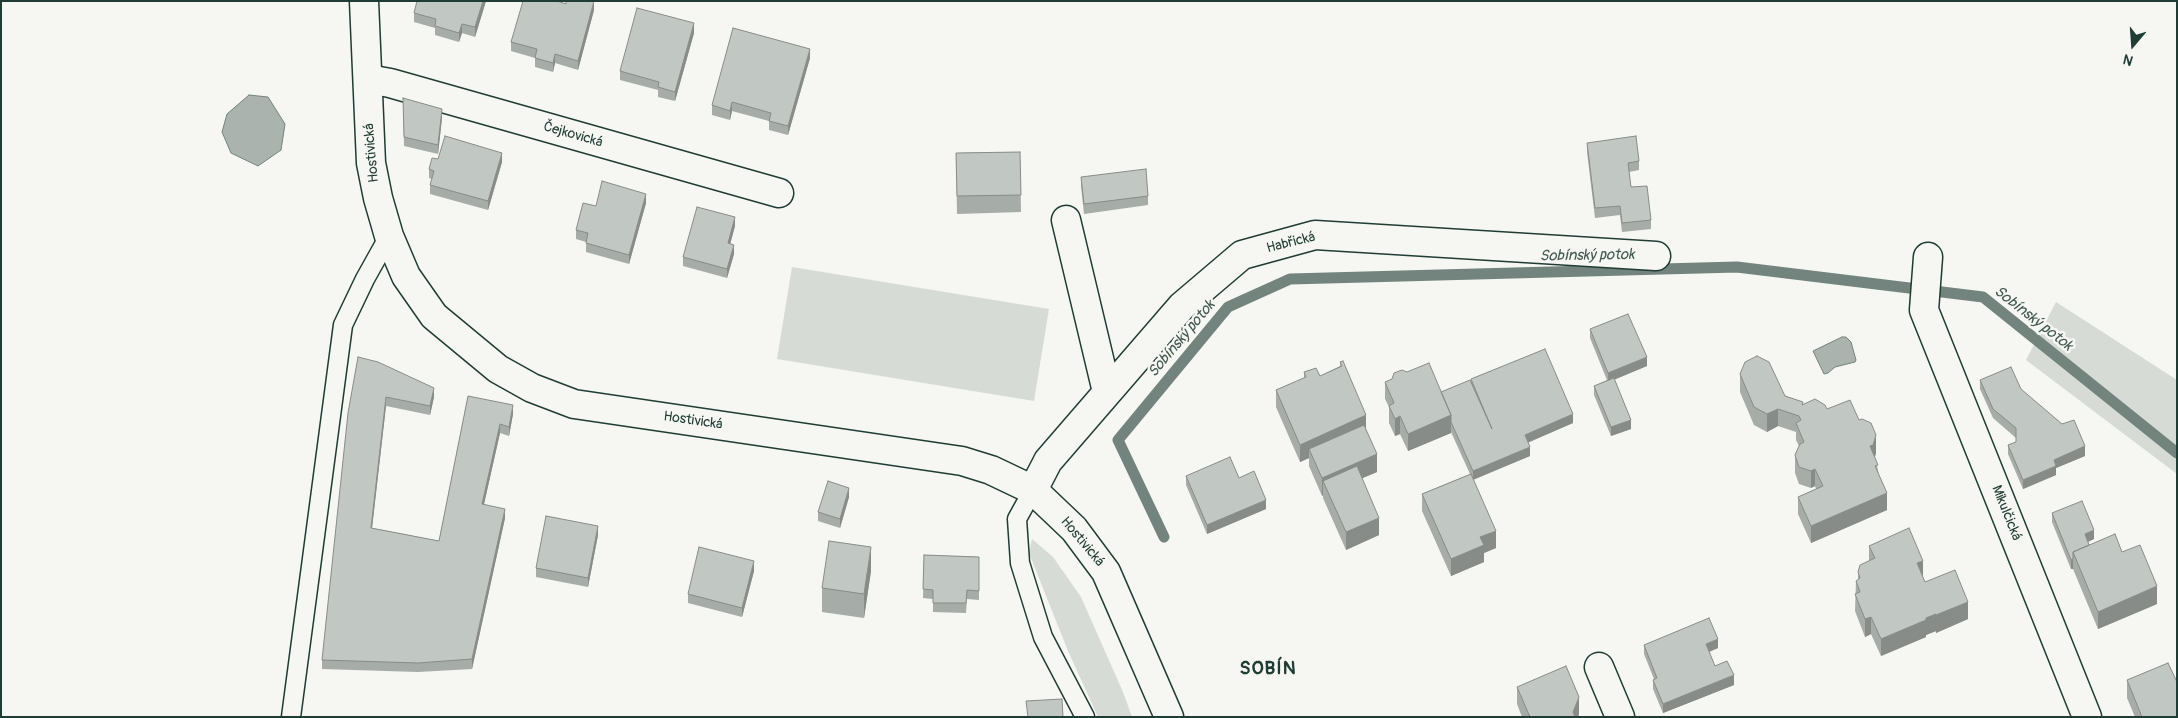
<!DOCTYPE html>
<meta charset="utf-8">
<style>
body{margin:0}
#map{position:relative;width:2178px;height:718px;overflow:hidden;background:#f6f6f2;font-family:Pangolin,sans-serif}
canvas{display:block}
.frame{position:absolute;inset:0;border:2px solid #1f3d34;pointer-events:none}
.north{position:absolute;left:2108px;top:20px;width:50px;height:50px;-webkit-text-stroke:4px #f6f6f2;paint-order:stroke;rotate:198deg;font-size:14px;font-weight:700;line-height:20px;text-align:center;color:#1f3d34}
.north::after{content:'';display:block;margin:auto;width:18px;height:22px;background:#1f3d34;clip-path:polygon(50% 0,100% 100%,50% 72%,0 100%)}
</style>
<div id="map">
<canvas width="2178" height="718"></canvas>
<div class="frame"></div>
<div class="north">N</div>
</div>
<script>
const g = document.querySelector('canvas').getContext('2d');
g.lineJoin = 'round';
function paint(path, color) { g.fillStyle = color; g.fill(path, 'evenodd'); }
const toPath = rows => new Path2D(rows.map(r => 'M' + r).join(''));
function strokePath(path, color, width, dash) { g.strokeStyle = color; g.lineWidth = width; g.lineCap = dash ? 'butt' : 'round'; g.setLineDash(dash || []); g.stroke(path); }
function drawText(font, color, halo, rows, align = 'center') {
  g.font = font + ' Pangolin,sans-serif'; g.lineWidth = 5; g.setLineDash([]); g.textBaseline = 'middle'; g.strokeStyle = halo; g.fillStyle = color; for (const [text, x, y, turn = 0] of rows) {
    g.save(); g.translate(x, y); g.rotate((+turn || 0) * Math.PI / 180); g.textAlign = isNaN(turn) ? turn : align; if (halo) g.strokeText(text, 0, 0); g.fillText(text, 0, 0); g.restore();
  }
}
const green = toPath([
 [792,267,1049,309,1034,401,777,359],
 [2056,302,2177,380,2177,474,2026,360],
 [1032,539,1053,557,1081,597,1123,692,1132,717,1098,717,1068,651,1029,553]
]);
const water = toPath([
 [249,95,268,97,285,124,281,150,258,166,231,153,222,132,227,114,249,95],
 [1842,337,1846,337,1851,342,1856,360,1855,362,1835,367,1828,373,1824,374,1813,351,1842,337]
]);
const stream = toPath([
 [1164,537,1118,440,1228,307,1290,279,1737,267,1983,297,2177,453]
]);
const service = toPath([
 [1033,490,1017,519,1020,563,1043,637,1085,717],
 [291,717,343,325,365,279,389,236]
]);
const minor = toPath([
 [368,79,390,83,779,193],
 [1066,220,1107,392],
 [1928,257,1924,310,2087,717],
 [1033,490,1048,461,1182,306,1242,255,1315,235,1656,256],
 [1599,667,1620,717]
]);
const tertiary = toPath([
 [364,1,371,163,378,198,389,236,406,276,434,316,498,369,532,388,574,404,962,461,991,470,1033,490,1074,529,1106,572,1169,717]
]);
const wall = toPath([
 [486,1,475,37,462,33,459,42,435,35,435,28,414,22,414,13],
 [594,10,578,70,555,63,553,72,535,67,535,58,511,51,511,42],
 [694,33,675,101,658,97,658,90,620,80,620,71],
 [810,58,788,135,769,130,769,121,732,111,730,120,712,115,712,105],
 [403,98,442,118,438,154,404,146],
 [1587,143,1639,161,1639,170,1629,172,1631,187,1651,220,1651,229,1622,232,1620,215,1595,218,1587,152],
 [1020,152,1021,212,957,214,956,153],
 [438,159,502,162,488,210,430,194,430,185,432,179,429,178,429,169],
 [1081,177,1148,196,1148,205,1084,214,1081,186],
 [646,203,629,264,586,252,586,242,576,239,576,230,596,206],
 [735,226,730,244,734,254,727,278,683,266,683,257],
 [1590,329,1647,366,1614,380,1631,429,1611,436,1594,395,1594,386,1607,380,1590,338],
 [358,357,434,397,430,415,386,406,372,528,439,541,468,396,513,414,509,436,500,433,484,504,505,518,472,669,418,672,322,669,322,660],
 [1340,362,1366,431,1377,472,1362,478,1379,535,1346,550,1323,498,1323,495,1322,496,1309,466,1309,458,1300,462,1276,407,1276,390,1304,378,1304,372,1320,376,1340,366],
 [1740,374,1803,404,1827,409,1859,420,1876,453,1875,457,1887,510,1811,543,1798,514,1798,497,1816,489,1815,486,1811,488,1799,484,1795,473,1795,455,1799,446,1796,440,1796,432,1778,426,1767,432,1754,425,1740,392],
 [1471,379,1573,423,1528,442,1530,456,1473,479,1496,548,1484,553,1484,562,1451,576,1422,511,1422,494,1470,474,1451,432,1451,433,1408,451,1400,434,1395,436,1389,423,1389,407,1385,399,1385,382,1441,392,1471,383],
 [1980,380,2021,389,2085,456,2056,468,2056,475,2023,489,2008,454,2008,445,2016,442,2016,438,1993,418,1980,389],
 [1186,476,1239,478,1266,509,1207,534,1186,485],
 [849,497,840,528,818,521,818,512],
 [2052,513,2094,539,2088,542,2089,545,2122,552,2157,604,2098,629,2073,569,2071,569,2052,522],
 [598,535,588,587,536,577,536,568],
 [1869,546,1923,578,1925,582,1968,619,1936,633,1936,631,1926,635,1926,637,1881,656,1871,634,1865,637,1855,611,1856,581,1858,580,1858,572,1869,561],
 [924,555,979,557,979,600,967,599,966,613,933,612,933,599,923,598],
 [754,571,742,617,688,603,688,594],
 [871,571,864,618,822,612,822,588],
 [1644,645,1718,648,1709,652,1715,666,1734,685,1663,713,1653,689,1653,680,1654,679,1644,654],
 [2127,680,2177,717,2135,717,2127,698],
 [1517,687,1579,714,1578,717,1522,717,1517,704]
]);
const shadedWall = toPath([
 [483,1,486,1,475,37,475,27],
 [594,1,594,10,578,70,578,61],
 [694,23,694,33,675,101,675,92],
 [462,24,462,33,459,42,459,33],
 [810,49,810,58,788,135,788,126],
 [555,54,555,63,553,72,553,63],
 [732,102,732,111,730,120,730,111],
 [442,109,442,118,438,154,438,145],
 [502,153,502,162,488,210,488,201],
 [646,194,646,203,629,264,629,255],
 [735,217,735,226,728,252,728,243],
 [734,245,734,254,727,278,727,269],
 [1647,357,1647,366,1608,382,1608,373],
 [434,388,434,397,430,415,430,406],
 [386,397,386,406,371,537,371,528],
 [513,405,513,414,509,436,509,427],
 [1778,409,1778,426,1767,432,1767,414],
 [1573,414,1573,423,1525,444,1525,435],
 [1366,415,1366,433,1309,449,1309,458,1300,462,1300,445],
 [1451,415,1451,433,1408,451,1408,434],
 [1400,416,1400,434,1395,436,1395,419],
 [1631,420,1631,429,1611,436,1611,427],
 [500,424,500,433,482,513,482,504],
 [1876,435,1876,453,1873,462,1870,446],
 [2085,446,2085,456,2056,468,2056,475,2023,489,2023,480,2054,460],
 [1530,447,1530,456,1473,480,1473,471],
 [1377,454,1377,472,1328,493,1323,481,1323,495,1322,496,1322,478],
 [1815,469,1815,486,1811,488,1811,471],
 [849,488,849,497,840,528,840,519],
 [1887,493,1887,510,1811,543,1811,526],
 [1266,500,1266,509,1207,534,1207,525],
 [505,509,505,518,472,669,472,659],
 [1379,518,1379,535,1346,550,1346,532],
 [598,526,598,535,588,587,588,578],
 [2094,530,2094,539,2085,543,2085,534],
 [1496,531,1496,548,1484,553,1484,562,1451,576,1451,559,1480,537],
 [871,547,871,571,864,618,864,594],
 [2073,559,2073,569,2071,569,2071,560],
 [754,561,754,571,742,617,742,608],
 [1923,561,1923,578,1917,563],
 [2157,586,2157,604,2098,629,2098,612],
 [1968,602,1968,619,1936,633,1936,615],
 [1936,614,1936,631,1926,635,1926,637,1881,656,1881,639,1926,618],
 [1871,617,1871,634,1865,637,1865,619],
 [1718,639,1718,648,1706,653,1706,644],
 [1734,675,1734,685,1663,713,1663,704],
 [1579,697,1579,714,1578,717,1573,717,1573,712]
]);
const building = toPath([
 [417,1,483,1,475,27,462,24,459,33,435,26,436,19,414,13,417,1],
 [523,1,557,1,566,4,566,1,594,1,578,61,555,54,553,63,535,58,537,49,511,42,523,1],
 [637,8,694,23,675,92,658,87,659,82,620,71,637,8],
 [733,28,810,49,788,126,769,121,771,113,732,102,730,111,712,105,733,28],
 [403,98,442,109,438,145,404,137,403,98],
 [445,136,502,153,488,201,430,185,434,171,429,169,432,158,438,159,445,136],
 [1636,136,1639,161,1628,163,1631,187,1647,186,1651,220,1622,223,1620,206,1595,208,1587,143,1636,136],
 [1020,152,1021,195,957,196,956,153,1020,152],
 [1146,169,1148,196,1084,204,1081,177,1146,169],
 [602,181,646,194,629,255,586,243,588,233,576,230,583,203,596,206,602,181],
 [697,207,735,217,728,243,734,245,727,269,683,257,697,207],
 [1628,314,1647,357,1608,373,1590,329,1628,314],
 [1545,349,1573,414,1525,435,1530,447,1473,471,1451,422,1451,415,1441,392,1470,380,1492,429,1471,379,1545,349],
 [1757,356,1769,362,1785,396,1803,402,1802,405,1815,399,1825,405,1827,409,1850,400,1859,420,1862,419,1871,423,1876,435,1873,445,1870,446,1878,465,1875,466,1887,493,1811,526,1798,497,1823,486,1815,469,1811,471,1799,467,1795,455,1800,444,1804,442,1796,423,1801,420,1799,416,1778,409,1767,414,1754,407,1740,374,1745,362,1757,356],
 [358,357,378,362,434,388,430,406,386,397,371,528,439,541,468,396,513,405,509,427,500,424,482,504,505,509,472,659,418,663,322,660,348,413,358,357],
 [1343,361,1366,415,1300,445,1276,390,1306,377,1304,372,1316,368,1320,376,1342,366,1340,362,1343,361],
 [1429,363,1451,415,1408,434,1400,416,1395,419,1389,406,1394,403,1385,382,1392,379,1394,373,1402,370,1407,372,1429,363],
 [2011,367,2021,389,2062,424,2074,420,2085,446,2054,460,2056,466,2023,480,2008,445,2016,442,2016,428,1993,409,1980,380,2011,367],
 [1614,378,1631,420,1611,427,1594,386,1614,378],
 [1364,425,1377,454,1322,478,1309,449,1364,425],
 [1230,457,1239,478,1254,471,1266,500,1207,525,1186,476,1230,457],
 [1357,466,1379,518,1346,532,1323,481,1357,466],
 [1471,474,1496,531,1480,537,1484,545,1451,559,1422,494,1471,474],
 [828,481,849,488,840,519,818,512,828,481],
 [2082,501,2094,530,2085,534,2089,545,2073,552,2073,559,2071,560,2052,513,2082,501],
 [546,516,598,526,588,578,536,568,546,516],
 [1909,528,1923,561,1917,563,1925,582,1955,570,1968,602,1936,615,1936,614,1926,618,1926,620,1881,639,1871,617,1865,619,1855,594,1860,592,1856,581,1860,578,1858,572,1860,565,1875,558,1869,546,1909,528],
 [2115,534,2122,552,2140,545,2157,586,2098,612,2073,552,2115,534],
 [829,541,871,547,864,594,822,588,829,541],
 [699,547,754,561,742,608,688,594,699,547],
 [924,555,979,557,979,591,967,590,966,603,933,603,933,590,923,589,924,555],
 [1709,618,1718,639,1706,644,1715,666,1727,661,1734,675,1663,704,1653,680,1657,678,1644,645,1709,618],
 [2168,663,2177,682,2177,717,2142,717,2127,680,2168,663],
 [1566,666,1579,697,1573,712,1575,717,1530,717,1517,687,1566,666],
 [1062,699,1063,717,1028,717,1026,701,1062,699]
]);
const streetNames = [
 ["Čejkovická",573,135,16],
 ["Hostivická",372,153,-95],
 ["Habřická",1291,243,-14],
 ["Hostivická",693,421,8],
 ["Mikulčická",2006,513,68],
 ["Hostivická",1082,542,50]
];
const waterNames = [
 ["Sobínský potok",1587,256,-1],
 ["Sobínský potok",2033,319,38],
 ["Sobínský potok",1182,339,-50]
];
const districtNames = [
 ["SOBÍN",1268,669]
];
paint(green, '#d6dbd6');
paint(water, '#aab3ae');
strokePath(water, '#72847d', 1);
strokePath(stream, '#72847d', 11);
strokePath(service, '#1f3d34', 21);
strokePath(minor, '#1f3d34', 31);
strokePath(tertiary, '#1f3d34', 31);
strokePath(service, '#f6f6f2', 18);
strokePath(minor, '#f6f6f2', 28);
strokePath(tertiary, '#f6f6f2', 28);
paint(wall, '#a6aca8');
paint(shadedWall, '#878c88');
paint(building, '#c1c8c3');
strokePath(building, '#878c88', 1);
drawText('14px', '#1f3d34', '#f6f6f2', streetNames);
drawText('italic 15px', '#425a52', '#f6f6f2', waterNames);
g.letterSpacing = '1px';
drawText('bold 19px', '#1f3d34', '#f6f6f2', districtNames);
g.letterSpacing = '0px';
</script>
